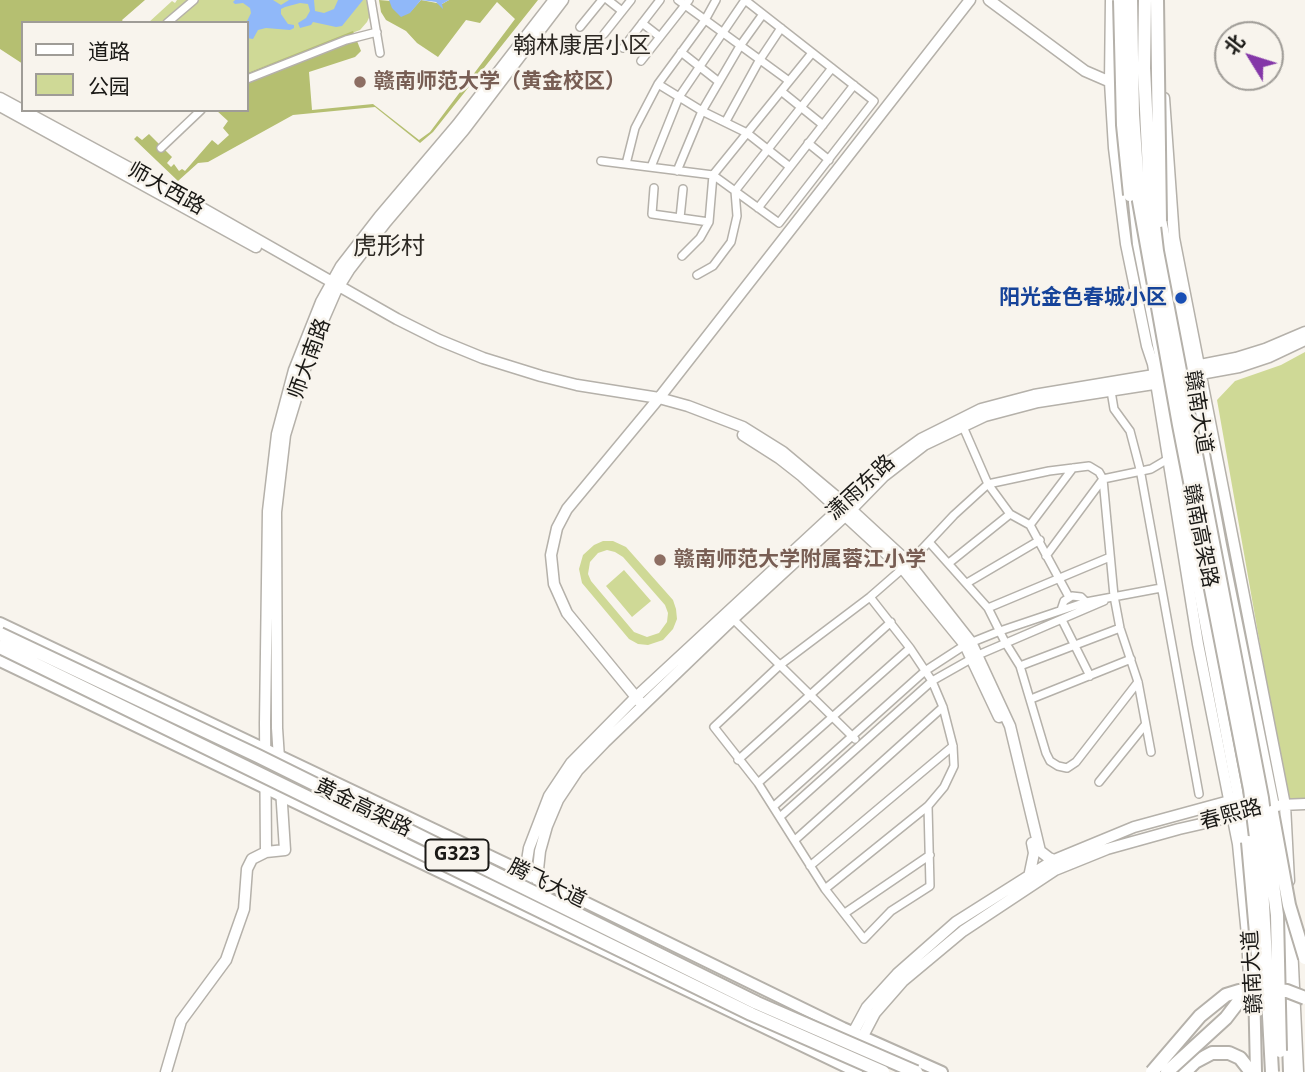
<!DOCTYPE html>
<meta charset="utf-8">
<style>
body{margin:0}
#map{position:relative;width:1305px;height:1072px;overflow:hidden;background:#f8f4ed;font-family:"Noto Sans","Noto Sans SC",sans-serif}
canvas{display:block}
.legend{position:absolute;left:21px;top:21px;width:228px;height:91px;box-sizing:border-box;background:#f8f4ed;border:2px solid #9f9c97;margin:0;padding:9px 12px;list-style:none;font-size:21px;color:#1a1916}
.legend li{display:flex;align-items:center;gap:14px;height:35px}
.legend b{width:35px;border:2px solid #9f9c97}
.north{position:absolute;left:1214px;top:21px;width:70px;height:70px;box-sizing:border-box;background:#f8f4ed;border:2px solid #9f9c97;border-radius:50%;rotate:308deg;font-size:19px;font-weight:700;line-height:28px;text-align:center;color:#1a1916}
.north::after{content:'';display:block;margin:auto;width:24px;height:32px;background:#8437a8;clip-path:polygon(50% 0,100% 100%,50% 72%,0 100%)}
</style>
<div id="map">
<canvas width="1305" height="1072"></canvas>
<ul class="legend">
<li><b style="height:9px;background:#fff"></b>道路</li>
<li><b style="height:19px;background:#cfd996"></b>公园</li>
</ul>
<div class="north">北</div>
</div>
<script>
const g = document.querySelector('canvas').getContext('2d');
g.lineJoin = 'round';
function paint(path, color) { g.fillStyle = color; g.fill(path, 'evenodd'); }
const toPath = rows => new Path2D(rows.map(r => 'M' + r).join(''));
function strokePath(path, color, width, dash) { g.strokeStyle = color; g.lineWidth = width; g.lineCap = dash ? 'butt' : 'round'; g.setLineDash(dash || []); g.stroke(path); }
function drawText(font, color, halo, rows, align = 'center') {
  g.font = font + ' "Noto Sans","Noto Sans SC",sans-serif'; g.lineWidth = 5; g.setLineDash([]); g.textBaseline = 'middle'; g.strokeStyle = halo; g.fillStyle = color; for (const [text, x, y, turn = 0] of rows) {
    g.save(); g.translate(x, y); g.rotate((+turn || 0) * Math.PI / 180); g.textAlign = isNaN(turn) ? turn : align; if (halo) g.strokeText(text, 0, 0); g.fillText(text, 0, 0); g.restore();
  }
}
const green = toPath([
 [177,0,371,0,373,9,367,22,360,30,247,73,247,23,148,23,172,1,175,3],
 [1305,352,1305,802,1288,804,1217,400,1235,381,1281,365],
 [603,541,613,541,626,547,673,600,676,609,677,619,673,629,663,640,648,645,638,644,629,639,582,583,579,569,583,555,594,545],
 [607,550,615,552,623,557,665,605,668,613,667,622,659,633,647,637,634,632,591,581,588,574,590,562,598,553],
 [624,570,651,601,632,617,606,586]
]);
const forest = toPath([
 [0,0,145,0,122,20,124,23,23,23,23,64,0,49],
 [379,0,391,1,401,16,410,12,421,0,442,4,449,0,538,0,433,132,420,143,375,107,293,115,208,162,198,163,178,181,134,139,137,136,142,140,149,134,172,157,167,163,171,167,174,164,179,171,182,169,185,171,212,140,218,145,229,135,223,128,228,121,216,110,247,110,247,73,353,31,361,51,355,57,309,72,312,110,373,104,419,140,430,132,515,19,497,2,480,23,466,20,438,57,417,43,406,31,386,20,381,12]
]);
const water = toPath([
 [235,0,273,0,281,5,289,0,314,0,315,11,324,13,334,9,338,0,363,0,342,26,336,27,313,22,311,25,300,28,298,23,306,18,310,11,308,4,300,3,285,7,281,9,281,14,288,24,294,25,294,28,290,30,266,28,258,30,253,39,247,38,246,23,251,13,250,8,243,3,235,4,233,2],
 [389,0,449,0,442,4,443,9,436,2,421,0,410,13,401,17,392,8]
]);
const street = toPath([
 [371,0,380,53],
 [608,0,622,11],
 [678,0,789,81],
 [167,23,194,0],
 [642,23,660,37],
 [580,27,602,0],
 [604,34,631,0],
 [623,48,660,0],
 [681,52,719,82],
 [641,61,689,0],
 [247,79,346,40,377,32],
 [658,84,702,111,747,133,790,167],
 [781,91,823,125],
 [726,121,759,61,781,28],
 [808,143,829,160],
 [161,148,201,110],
 [601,161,713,175,779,223,874,101,745,0],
 [626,164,635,128,658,84,705,20,716,0],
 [651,167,679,97,745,0],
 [677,171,702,111,740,46,763,14],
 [654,188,652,214,709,222],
 [758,208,854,85],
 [680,218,683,189],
 [682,256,700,238,709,222,713,175,812,53],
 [697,275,713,266,731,242,737,216,735,191,832,68],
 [1111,391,1114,409,1130,431,1140,469,1199,794],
 [961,422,988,484,1010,514,1030,525,1069,597],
 [1030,525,1073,468],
 [929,542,988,608,1005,642,1020,666,1046,753,1050,761,1058,766,1067,768,1076,762,1138,682],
 [1046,556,1103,479,1151,469,1168,459],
 [949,563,1010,514],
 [967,583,1040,540],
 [988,608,1110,557],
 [1061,610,1064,601,1072,596,1081,597,1086,602],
 [733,619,855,739],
 [1062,620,1090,676],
 [1020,666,1120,628],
 [1031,699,1131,659],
 [738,760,891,622],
 [1099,782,1145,725],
 [758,783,910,648],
 [774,806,925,671,965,645,1000,631,1086,602,1161,588],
 [928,806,930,886,891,911,864,939,825,889,758,783,714,727,780,665,870,597,909,563,954,515,988,484,1049,471,1089,466,1099,472,1103,479,1114,596,1120,628,1138,682,1151,752],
 [781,816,932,681,978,655,1104,601],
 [795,840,943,707],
 [810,866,953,746],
 [825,889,928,806,944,787,954,766,953,746,943,707,932,681,910,648,870,597],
 [845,913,930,855]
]);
const secondary = toPath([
 [989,0,1085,71,1115,84],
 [1111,0,1110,82,1114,148,1126,244,1147,346,1153,364,1198,644,1238,844,1247,935,1249,978],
 [0,98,172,191,397,319,439,340,483,358,541,376,577,385,659,398,688,406,743,427,783,452,844,503,909,563,971,642,1010,726,1040,851,1049,858,1054,860],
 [1164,98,1174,238,1285,805,1289,881],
 [0,106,256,247],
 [1195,366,1236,358,1265,349,1305,332],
 [1195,375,1239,367,1269,357,1305,340],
 [743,435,779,458,802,476,903,569,965,645,999,717],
 [640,702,567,613,554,584,551,555,557,528,567,509,659,398,970,0],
 [1281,805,1305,804],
 [266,852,265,723,268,511,277,434,294,370,321,302,341,266,379,217,457,125,554,0],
 [1029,877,1034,853,1032,843],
 [541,899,537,879,540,851,547,826,558,800,578,770,605,742,733,619,846,515,884,476,924,445,985,416,1038,402,1160,383],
 [532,912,525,873,529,848,549,796,571,763,636,697,839,509,878,470,921,439,981,409,1034,395,1160,374],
 [1291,924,1298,1072],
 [854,1040,854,1031,867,1007,897,974,956,922,1054,860,1134,827,1233,800],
 [864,1043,864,1034,875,1013,903,981,963,931,1055,870,1107,849,1179,829,1236,816],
 [166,1072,181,1021,226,960,244,909,247,869,252,859,266,852,285,850,277,728,276,512,285,435,312,346,336,291,349,270,386,222,464,130,563,0]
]);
const primary = toPath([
 [1151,102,1152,6],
 [1134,202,1138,244,1161,360,1192,554,1244,827,1245,851],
 [1160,215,1189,355,1197,416,1221,545,1277,821],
 [0,623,509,865,843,1028,942,1072],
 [0,661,857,1072],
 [1283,893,1289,1072],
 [1254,983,1256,1072]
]);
const highway = toPath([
 [1185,1072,1195,1062,1212,1053,1229,1053,1240,1058,1251,1072]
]);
const highwayBridge = toPath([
 [1120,0,1123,125,1130,195],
 [1131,0,1133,115,1139,201,1179,425,1250,789,1262,886,1272,1072],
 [1145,0,1144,68,1150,192,1157,251,1262,798,1277,915,1280,1051],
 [1157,0,1160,221],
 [0,634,258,756,757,1003,916,1072],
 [0,647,751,1014,883,1072],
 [1272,812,1289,905,1305,958],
 [1248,842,1258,956],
 [1152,1072,1200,1016,1226,995,1239,991,1271,989,1287,991,1305,998],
 [1167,1072,1226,1018,1239,1001,1250,980,1258,957]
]);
const markers = [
 [360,82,7,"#8d6e63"],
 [1181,298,7,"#1a4fb4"],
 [660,560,7,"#8d6e63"]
];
const shields = [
 [457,855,63]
];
const shieldNames = [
 ["G323",457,855]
];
const educationNames = [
 ["赣南师范大学（黄金校区）",374,82],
 ["赣南师范大学附属蓉江小学",674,560]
];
const streetNames = [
 ["师大西路",166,189,29],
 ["师大南路",310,359,-70],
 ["赣南大道",1198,412,81],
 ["潇雨东路",861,488,-43],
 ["赣南高架路",1200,536,79],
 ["黄金高架路",363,808,26],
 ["春熙路",1231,815,-15],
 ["腾飞大道",547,884,26],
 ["赣南大道",1253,972,-93]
];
const transitNames = [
 ["阳光金色春城小区",1167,298]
];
const neighbourhoodNames = [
 ["翰林康居小区",582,46]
];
const quarterNames = [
 ["虎形村",389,247]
];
paint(green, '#cfd996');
paint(forest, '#b5bf71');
paint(water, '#90b8f9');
strokePath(street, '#b5b1aa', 10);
strokePath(secondary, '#b5b1aa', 13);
strokePath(primary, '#b5b1aa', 14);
strokePath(highway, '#b5b1aa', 16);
strokePath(street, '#fff', 7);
strokePath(secondary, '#fff', 10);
strokePath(primary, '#fff', 10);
strokePath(highway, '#fff', 12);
strokePath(highwayBridge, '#b5b1aa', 16, []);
strokePath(highwayBridge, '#fff', 12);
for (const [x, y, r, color] of markers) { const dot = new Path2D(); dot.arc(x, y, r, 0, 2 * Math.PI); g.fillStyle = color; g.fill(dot); strokePath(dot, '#f8f4ed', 2.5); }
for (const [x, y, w] of shields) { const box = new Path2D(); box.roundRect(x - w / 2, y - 15.5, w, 31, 5); g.fillStyle = '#f8f4ed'; g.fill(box); strokePath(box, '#1a1916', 2); }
drawText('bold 19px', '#1a1916', null, shieldNames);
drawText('bold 21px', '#785e54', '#f8f4ed', educationNames, 'left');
drawText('21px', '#1a1916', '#f8f4ed', streetNames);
drawText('bold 21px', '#164399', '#f8f4ed', transitNames, 'right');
drawText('23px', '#2c2823', '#f8f4ed', neighbourhoodNames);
drawText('24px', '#2c2823', '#f8f4ed', quarterNames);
</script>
